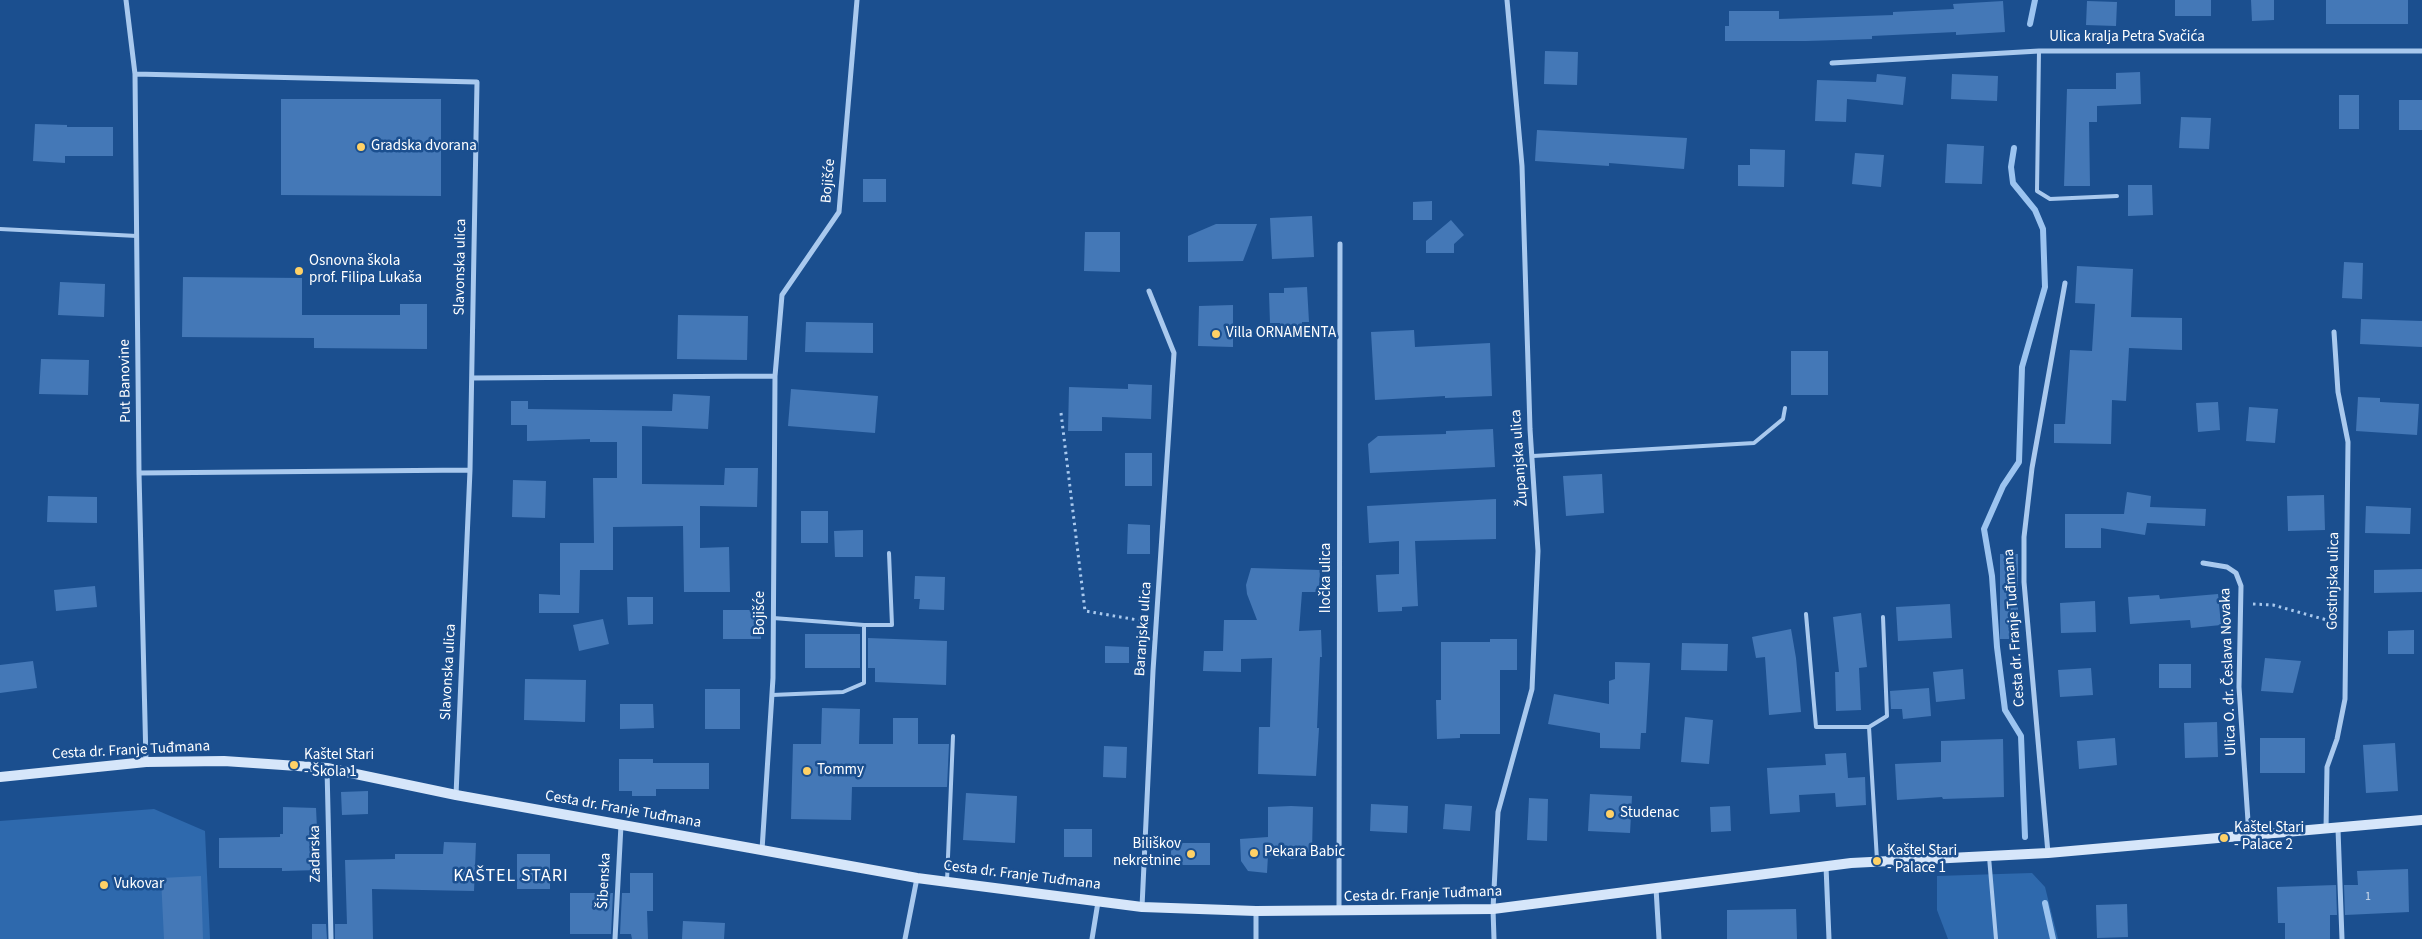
<!DOCTYPE html>
<meta charset="utf-8">
<style>
body{margin:0}
canvas{display:block;background:#1b4f8f}
</style>
<canvas width="2422" height="939"></canvas>
<script>
const g = document.querySelector('canvas').getContext('2d');
g.lineJoin = 'round';
function paint(path, color) { g.fillStyle = color; g.fill(path, 'evenodd'); }
const toPath = rows => new Path2D(rows.map(r => 'M' + r).join(''));
function strokePath(path, color, width, dash) { g.strokeStyle = color; g.lineWidth = width; g.lineCap = dash ? 'butt' : 'round'; g.setLineDash(dash || []); g.stroke(path); }
function drawText(font, color, halo, rows, align = 'center') {
  g.font = font + ' "Source Sans 3",sans-serif'; g.lineWidth = 5; g.setLineDash([]); g.textBaseline = 'middle'; g.strokeStyle = halo; g.fillStyle = color; for (const [text, x, y, turn = 0] of rows) {
    g.save(); g.translate(x, y); g.rotate((+turn || 0) * Math.PI / 180); g.textAlign = isNaN(turn) ? turn : align; if (halo) g.strokeText(text, 0, 0); g.fillText(text, 0, 0); g.restore();
  }
}
const green = toPath([
 [154,809,205,831,210,939,0,939,0,821],
 [2032,873,2045,887,2058,939,1948,939,1937,910,1937,876]
]);
const stream = toPath([
 [2030,24,2035,0],
 [2014,148,2011,167,2013,183,2035,210,2043,229,2045,287,2022,367,2019,462,2003,486,1984,529,1992,576,1997,647,2005,710,2021,736,2025,837],
 [2045,903,2053,939]
]);
const building = toPath([
 [2175,0,2211,0,2211,16,2175,16],
 [2251,0,2274,0,2274,20,2252,21],
 [2326,0,2408,0,2408,24,2326,24],
 [2003,1,2005,32,1956,35,1956,32,1872,36,1872,39,1806,41,1725,41,1725,26,1729,26,1729,11,1779,11,1779,19,1893,15,1893,12,1954,9,1953,4],
 [2087,1,2117,2,2116,26,2086,25],
 [1545,51,1578,52,1577,85,1544,84],
 [2140,72,2141,104,2097,106,2097,122,2089,122,2090,186,2064,186,2067,89,2116,89,2116,73],
 [1877,74,1906,77,1903,105,1847,99,1846,122,1815,121,1817,80,1876,82],
 [1952,74,1998,76,1997,101,1951,99],
 [2339,95,2359,95,2359,129,2339,129],
 [281,99,441,99,441,196,281,195],
 [2399,100,2422,100,2422,130,2399,130],
 [2181,117,2211,118,2209,149,2179,148],
 [35,124,67,125,67,127,113,127,113,156,65,156,65,163,33,161],
 [1537,130,1687,138,1684,169,1609,163,1609,166,1535,161],
 [1947,144,1984,146,1982,184,1945,183],
 [1750,149,1785,150,1784,187,1738,186,1738,165,1750,165],
 [1855,153,1884,155,1881,187,1852,184],
 [863,179,886,179,886,202,863,202],
 [2128,185,2152,185,2153,215,2128,216],
 [1432,201,1432,220,1413,220,1413,202],
 [1312,216,1314,257,1272,259,1270,218],
 [1451,220,1464,235,1454,244,1454,253,1426,253,1426,241],
 [1216,224,1257,224,1243,261,1188,262,1188,236],
 [1085,232,1120,232,1120,272,1084,271],
 [2344,262,2363,263,2362,299,2342,298],
 [2077,266,2133,269,2131,317,2182,318,2182,350,2129,348,2126,401,2112,400,2111,444,2054,443,2054,424,2065,424,2070,350,2092,351,2095,304,2075,303],
 [183,277,302,278,302,315,400,315,400,304,427,304,427,349,314,348,314,338,182,337],
 [60,282,105,284,104,317,58,315],
 [1307,287,1309,322,1302,322,1302,327,1280,328,1280,323,1270,323,1269,293,1284,293,1284,288],
 [1233,305,1233,347,1198,346,1199,306],
 [678,315,748,316,747,360,677,359],
 [2361,319,2422,321,2422,347,2360,344],
 [806,322,873,323,873,353,805,352],
 [1414,330,1415,347,1490,343,1492,396,1445,398,1445,396,1375,400,1371,332],
 [1791,351,1828,351,1828,395,1791,395],
 [41,359,89,360,88,395,39,394],
 [1128,384,1152,385,1151,419,1102,417,1102,431,1068,431,1069,387,1128,389],
 [791,389,878,396,875,433,788,426],
 [673,394,710,396,708,429,642,426,642,484,724,485,725,468,758,468,757,507,700,506,700,548,729,547,730,592,684,592,683,526,613,527,613,570,580,570,579,613,539,613,539,594,560,595,560,543,594,543,593,478,617,478,617,442,590,442,590,439,527,441,527,425,511,425,511,401,528,401,528,409,672,411],
 [2358,397,2380,398,2380,402,2419,404,2417,435,2356,431],
 [2218,402,2220,430,2198,432,2196,403],
 [2249,407,2278,409,2275,443,2246,441],
 [1493,429,1495,467,1370,473,1368,444,1378,436,1446,434,1446,431],
 [1125,453,1152,453,1152,486,1125,486],
 [1602,474,1604,513,1566,516,1563,476],
 [513,480,546,481,545,518,512,517],
 [2127,492,2151,496,2150,507,2206,509,2205,526,2147,523,2145,535,2101,528,2101,548,2065,548,2065,514,2124,514],
 [2324,495,2325,530,2288,531,2287,496],
 [48,496,97,497,97,523,47,522],
 [1496,499,1496,539,1415,541,1418,606,1402,607,1402,611,1378,612,1376,575,1399,574,1399,541,1369,543,1367,506],
 [2366,506,2411,508,2410,534,2365,533],
 [801,511,828,511,828,543,801,543],
 [1128,524,1150,525,1150,554,1127,554],
 [863,530,863,557,835,557,834,531],
 [2000,554,2018,554,2018,639,2000,639],
 [1251,568,1320,570,1319,592,1302,592,1299,631,1321,630,1322,657,1320,657,1317,728,1319,728,1316,776,1258,774,1259,727,1270,727,1272,658,1241,659,1241,672,1203,671,1204,651,1223,651,1224,620,1257,620,1247,594,1246,585],
 [2422,569,2422,592,2374,593,2374,570],
 [915,576,945,577,944,610,919,609,920,599,914,599],
 [95,586,97,607,56,611,54,590],
 [2218,594,2221,625,2191,628,2190,620,2130,624,2128,597,2159,595,2160,599],
 [627,597,653,597,653,624,628,625],
 [2095,601,2096,632,2061,633,2060,603],
 [1950,604,1952,638,1898,641,1896,607],
 [723,610,761,610,761,639,723,639],
 [1861,613,1867,667,1859,668,1861,710,1836,711,1835,672,1839,672,1833,617],
 [603,619,609,644,579,651,573,625],
 [1791,629,1796,658,1801,712,1769,715,1765,657,1756,658,1752,637],
 [2414,630,2414,654,2388,654,2388,631],
 [805,634,860,634,860,668,805,668],
 [868,638,947,641,946,685,875,682,875,668,868,668],
 [1490,639,1517,639,1517,670,1500,670,1500,734,1460,734,1460,738,1437,739,1436,700,1441,700,1441,642,1490,642],
 [1682,643,1728,644,1727,671,1681,670],
 [1105,646,1129,647,1129,663,1105,663],
 [2265,658,2301,661,2293,693,2261,691],
 [33,661,37,688,0,693,0,665],
 [1615,662,1650,663,1646,733,1641,733,1640,749,1600,748,1600,733,1548,724,1554,694,1609,704,1609,681,1615,679],
 [2159,664,2191,664,2191,688,2159,688],
 [2091,668,2093,695,2060,697,2058,670],
 [1963,669,1965,699,1936,702,1933,672],
 [525,679,586,680,585,722,524,720],
 [1929,688,1931,716,1903,719,1902,709,1891,709,1890,691],
 [705,689,740,689,740,729,705,729],
 [620,704,653,704,654,728,620,729],
 [822,708,860,709,859,744,893,744,893,718,918,718,918,744,949,744,947,787,852,787,851,820,791,819,793,744,821,744],
 [1685,717,1713,720,1709,764,1681,762],
 [2217,722,2218,757,2185,758,2184,723],
 [2115,738,2117,765,2079,769,2077,741],
 [2260,738,2305,738,2305,773,2260,773],
 [2003,739,2004,797,1943,799,1942,797,1897,800,1895,764,1941,762,1941,741],
 [2395,743,2398,791,2366,793,2363,745],
 [1104,746,1127,747,1126,778,1103,777],
 [1846,753,1848,778,1865,777,1866,805,1836,807,1835,793,1799,795,1800,812,1770,814,1767,768,1826,765,1825,754],
 [619,759,653,759,653,763,709,763,709,789,656,789,656,796,632,796,632,791,619,791],
 [368,791,368,814,342,815,341,792],
 [966,793,1017,796,1015,843,963,840],
 [1590,794,1632,796,1630,833,1588,831],
 [1529,798,1548,799,1547,841,1527,840],
 [1371,804,1408,806,1407,833,1370,831],
 [1445,804,1472,806,1470,831,1443,829],
 [1291,806,1313,807,1312,851,1293,859,1268,855,1267,873,1248,871,1241,861,1240,839,1268,837,1268,807],
 [1730,806,1731,831,1711,832,1710,807],
 [283,807,316,808,319,870,282,871,282,868,219,868,219,838,280,837,280,834,283,834],
 [1064,829,1092,829,1092,857,1064,857],
 [444,842,476,843,474,891,372,889,373,939,335,939,335,924,347,924,345,860,395,859,395,854,443,854],
 [1171,843,1210,843,1210,865,1171,865],
 [517,854,550,854,550,889,517,889],
 [2408,869,2409,912,2345,915,2344,885,2358,885,2357,871],
 [630,873,653,873,653,911,647,911,648,939,632,939,631,934,620,934,622,893,630,893],
 [201,876,203,939,164,939,161,878],
 [2336,885,2337,915,2330,915,2330,939,2285,939,2285,923,2278,923,2277,887],
 [570,893,613,893,611,934,570,934],
 [2127,904,2128,937,2097,938,2096,905],
 [1796,909,1797,939,1727,939,1727,910],
 [683,921,725,923,724,939,682,939],
 [312,924,326,924,327,939,312,939]
]);
const path = toPath([
 [1061,413,1085,611,1144,621],
 [2253,604,2273,605,2334,622]
]);
const service = toPath([
 [2039,51,2037,191,2050,199,2117,196],
 [0,229,137,236],
 [1533,456,1754,443,1783,419,1785,408],
 [1806,614,1816,727,1869,727,1887,716,1883,617],
 [773,618,864,625],
 [772,695,843,692,864,683,864,625,892,625,889,553],
 [1869,727,1877,860],
 [1989,857,1996,939],
 [947,881,953,736]
]);
const minor = toPath([
 [126,0,135,74,139,473,146,762],
 [1832,63,2039,51,2422,51],
 [135,74,477,82,470,470,456,795],
 [472,378,775,376],
 [139,473,470,470],
 [2203,563,2227,567,2236,573,2241,586,2239,687,2249,836],
 [327,768,331,939],
 [2338,829,2342,939],
 [2326,830,2327,767,2337,739,2345,699,2348,442,2338,392,2334,332],
 [762,850,773,678,775,376,782,295,839,212,857,0],
 [2048,853,2024,582,2024,537,2032,468,2065,283],
 [1826,866,1829,939],
 [1656,888,1659,939],
 [1142,907,1153,671,1174,353,1149,291],
 [1256,911,1256,939],
 [1339,912,1340,244],
 [615,939,621,825],
 [905,939,917,878],
 [1092,939,1098,902],
 [1494,939,1493,909,1498,812,1532,689,1538,551,1530,429,1522,166,1507,0]
]);
const secondary = toPath([
 [0,777,146,762,224,761,327,768,456,795,917,878,1142,907,1256,911,1493,909,1851,863,2048,853,2422,820]
]);
const markers = [
 [361,147,5,"#ffd166"],
 [299,271,5,"#ffd166"],
 [1216,334,5,"#ffd166"],
 [294,765,5,"#ffd166"],
 [807,771,5,"#ffd166"],
 [1610,814,5,"#ffd166"],
 [2224,838,5,"#ffd166"],
 [1254,853,5,"#ffd166"],
 [1191,854,5,"#ffd166"],
 [1877,861,5,"#ffd166"],
 [104,885,5,"#ffd166"]
];
const numberNames = [
 ["1",2368,897]
];
const streetNames = [
 ["Ulica kralja Petra Svačića",2127,38],
 ["Bojišće",829,181,-85],
 ["Slavonska ulica",461,267,-89],
 ["Put Banovine",126,381,-91],
 ["Županjska ulica",1520,458,-94],
 ["Iločka ulica",1327,578,-90],
 ["Gostinjska ulica",2334,581,-89],
 ["Bojišće",761,613,-90],
 ["Cesta dr. Franje Tuđmana",2015,628,-94],
 ["Baranjska ulica",1144,629,-86],
 ["Slavonska ulica",449,672,-87],
 ["Ulica O. dr. Česlava Novaka",2229,672,-92],
 ["Cesta dr. Franje Tuđmana",131,751,-3],
 ["Cesta dr. Franje Tuđmana",623,810,10],
 ["Zadarska",316,854,-91],
 ["Cesta dr. Franje Tuđmana",1022,876,7],
 ["Šibenska",605,881,-87],
 ["Cesta dr. Franje Tuđmana",1423,895,-2]
];
const poiNames = [
 ["Gradska dvorana",371,147],
 ["Osnovna škola",309,262],
 ["prof. Filipa Lukaša",309,279],
 ["Villa ORNAMENTA",1226,334],
 ["Kaštel Stari",304,756],
 ["- Škola 1",304,773],
 ["Tommy",817,771],
 ["Studenac",1620,814],
 ["Kaštel Stari",2234,829],
 ["- Palace 2",2234,846],
 ["Biliškov",1181,845,"right"],
 ["nekretnine",1181,862,"right"],
 ["Kaštel Stari",1887,852],
 ["- Palace 1",1887,869],
 ["Pekara Babic",1264,853],
 ["Vukovar",114,885]
];
const quarterNames = [
 ["KAŠTEL STARI",511,877]
];
paint(green, '#2e69ad');
strokePath(stream, '#9cc4f0', 6);
paint(building, '#4478b7');
strokePath(path, '#a9c9ee', 3, [2.5, 4]);
strokePath(service, '#a9c9ee', 4);
strokePath(minor, '#a9c9ee', 5);
strokePath(secondary, '#d6e6fa', 10);
for (const [x, y, r, color] of markers) { const dot = new Path2D(); dot.arc(x, y, r, 0, 2 * Math.PI); g.fillStyle = color; g.fill(dot); strokePath(dot, '#1b4f8f', 2); }
drawText('12px', '#d0dded', null, numberNames);
drawText('15px', '#fff', '#1b4f8f', streetNames);
drawText('15px', '#fff', '#1b4f8f', poiNames, 'left');
g.letterSpacing = '1px';
drawText('18px', '#fff', '#1b4f8f', quarterNames);
g.letterSpacing = '0px';
</script>
